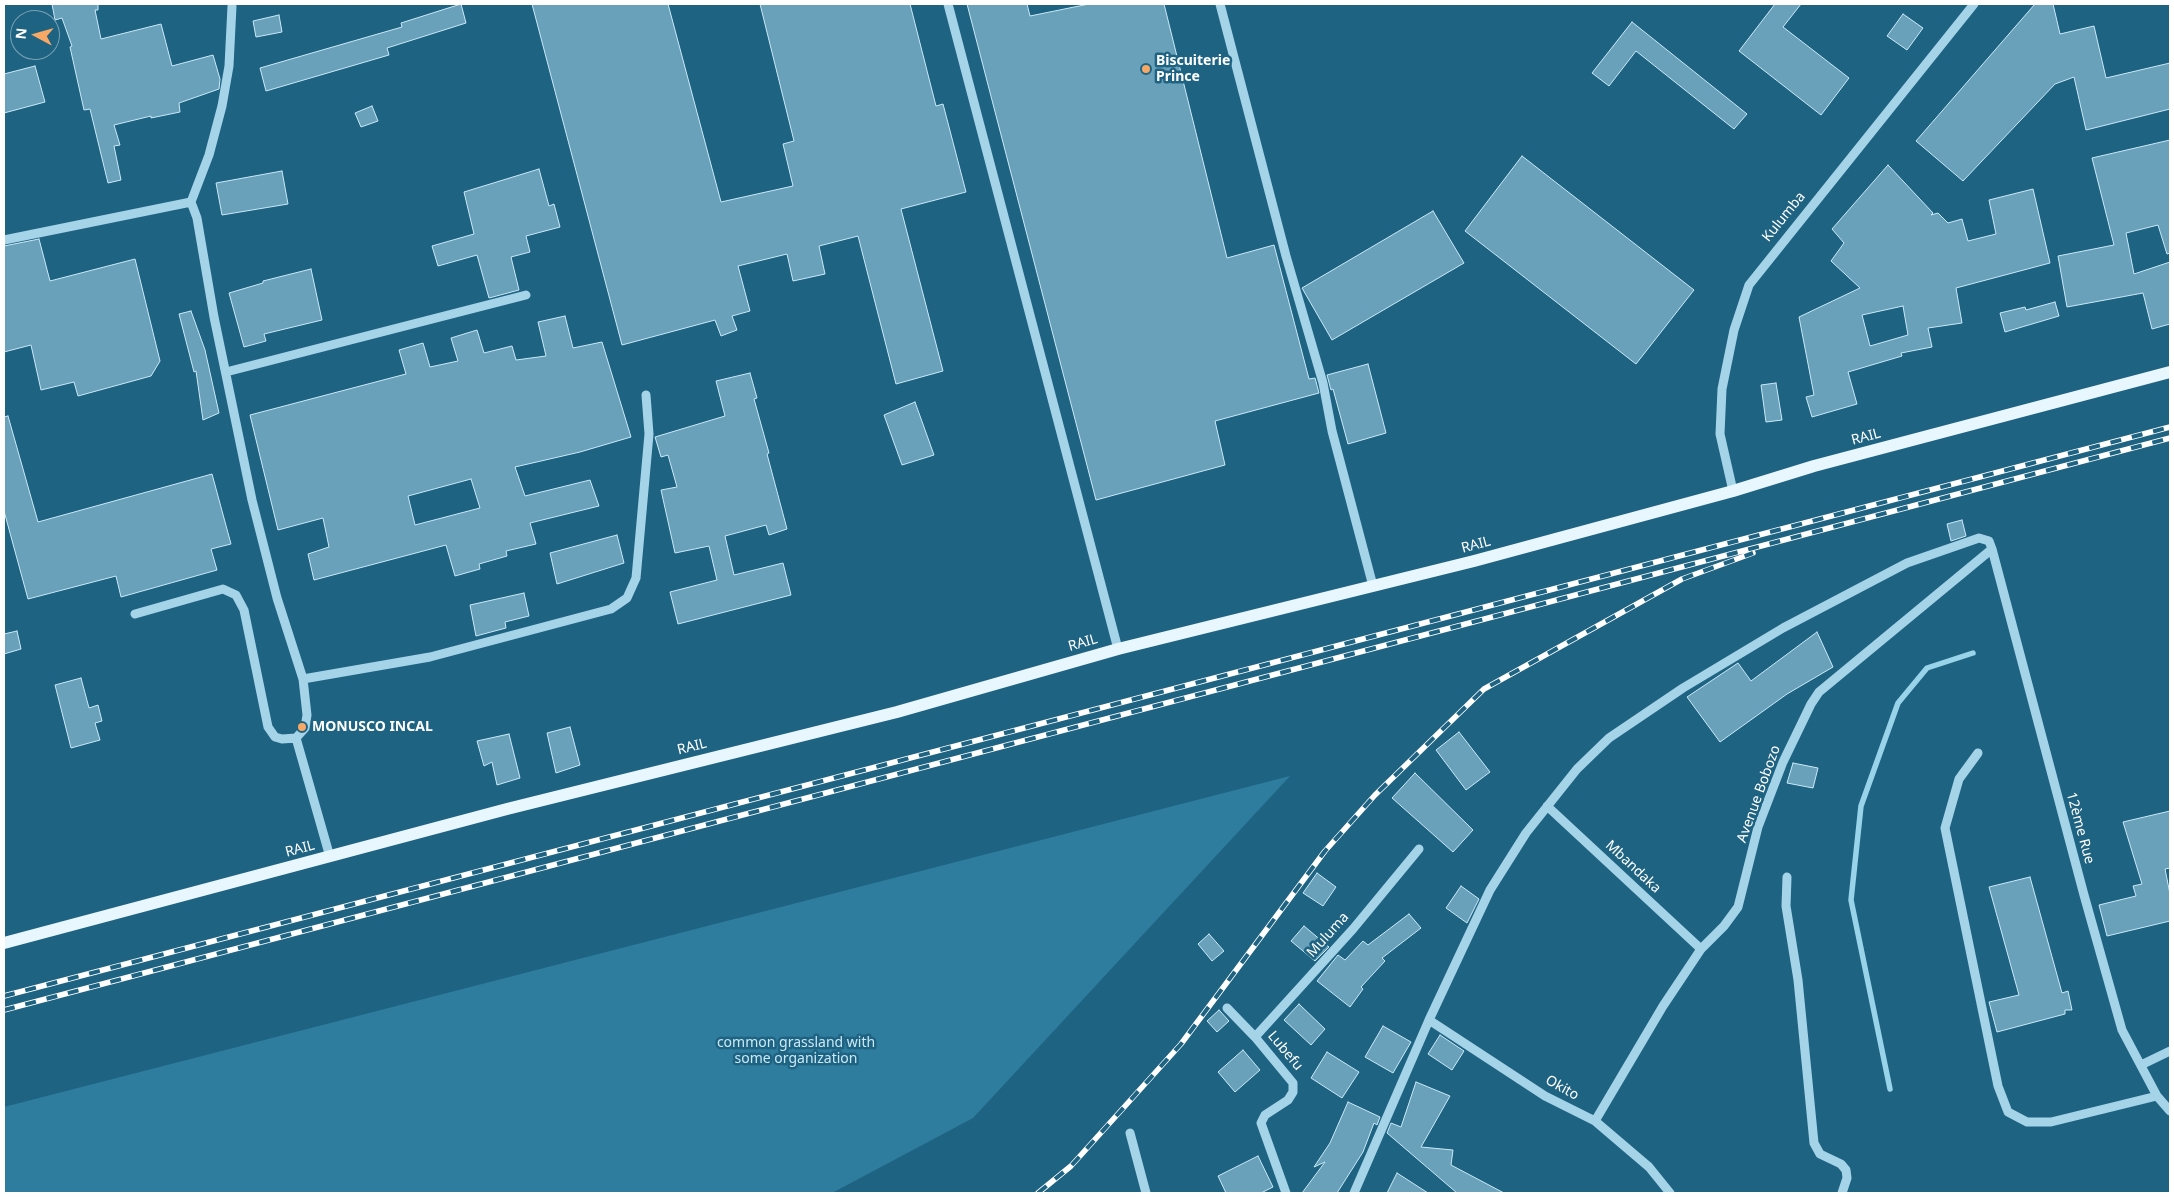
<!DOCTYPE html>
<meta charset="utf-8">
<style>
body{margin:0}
#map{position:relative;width:2174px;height:1197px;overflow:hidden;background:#1f6382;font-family:"Noto Sans",sans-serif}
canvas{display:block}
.frame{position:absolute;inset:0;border:5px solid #fff;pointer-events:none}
.north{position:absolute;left:10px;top:10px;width:50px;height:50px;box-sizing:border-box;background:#1f6382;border:1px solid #79a1b4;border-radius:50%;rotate:276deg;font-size:14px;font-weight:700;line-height:20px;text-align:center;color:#fff}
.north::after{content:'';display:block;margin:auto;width:18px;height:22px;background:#f7a865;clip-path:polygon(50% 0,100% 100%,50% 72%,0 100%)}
</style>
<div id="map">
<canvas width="2174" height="1197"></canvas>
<div class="frame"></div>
<div class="north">N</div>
</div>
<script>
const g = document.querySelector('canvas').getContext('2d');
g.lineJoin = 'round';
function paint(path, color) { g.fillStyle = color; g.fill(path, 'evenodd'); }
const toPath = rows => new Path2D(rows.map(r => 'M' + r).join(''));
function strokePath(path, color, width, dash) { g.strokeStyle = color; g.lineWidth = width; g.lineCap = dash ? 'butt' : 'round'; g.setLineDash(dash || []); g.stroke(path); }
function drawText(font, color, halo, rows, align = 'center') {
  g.font = font + ' "Noto Sans",sans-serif'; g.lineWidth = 5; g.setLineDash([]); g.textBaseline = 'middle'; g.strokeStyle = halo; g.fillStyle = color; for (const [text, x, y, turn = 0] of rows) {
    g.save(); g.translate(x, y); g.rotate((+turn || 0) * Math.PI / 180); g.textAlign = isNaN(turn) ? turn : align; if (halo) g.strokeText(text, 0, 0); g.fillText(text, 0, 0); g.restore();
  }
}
const green = toPath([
 [1290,776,973,1118,832,1193,4,1193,4,1107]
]);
const stream = toPath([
 [1890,1089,1851,900,1861,806,1898,703,1927,668,1973,653]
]);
const building = toPath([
 [52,4,98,4,98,10,95,10,101,39,161,24,172,66,213,55,220,79,219,89,179,103,180,112,151,118,151,116,114,125,120,145,114,146,121,180,108,183,90,109,84,110,70,47,72,46,62,18,55,20,52,4],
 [461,4,466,23,387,48,389,55,266,91,260,68,402,27,401,23,461,4],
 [532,4,668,4,721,202,793,186,783,144,794,141,760,4,910,4,936,106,943,104,966,192,901,209,943,371,896,384,858,236,819,246,825,274,793,281,787,254,738,266,750,311,732,316,737,330,721,336,715,320,622,345,532,4],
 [967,4,1027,4,1030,16,1089,4,1164,4,1227,258,1274,245,1309,379,1315,378,1319,393,1215,421,1225,465,1096,500,967,4],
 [1775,4,1801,4,1783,27,1849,78,1821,115,1739,51,1775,4],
 [2035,4,2053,4,2060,34,2094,26,2106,78,2170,63,2170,109,2086,130,2074,77,2055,84,1963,181,1916,141,2035,4],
 [1903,14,1923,28,1907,50,1887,36,1903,14],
 [279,15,282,32,256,37,253,21,279,15],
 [1632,22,1747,114,1734,129,1636,51,1609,86,1592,73,1632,22],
 [35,66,45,102,4,113,4,74,35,66],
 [372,106,378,121,361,127,355,113,372,106],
 [2170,140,2170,253,2167,254,2158,225,2126,233,2134,274,2170,262,2170,324,2152,329,2143,293,2067,307,2058,256,2114,245,2092,158,2170,140],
 [1522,156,1694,290,1636,364,1465,231,1522,156],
 [1888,165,1933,213,1931,215,1938,213,1948,223,1962,219,1968,241,1996,234,1989,200,2033,189,2050,263,1956,288,1962,323,1928,328,1932,347,1901,353,1902,356,1848,372,1857,404,1812,417,1806,397,1814,395,1799,317,1860,288,1831,261,1844,243,1832,229,1888,165],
 [1903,306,1908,335,1870,346,1862,315,1903,306],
 [539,169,549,206,554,204,560,227,526,236,530,252,511,257,519,290,489,298,477,255,438,266,432,246,474,234,464,192,539,169],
 [282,171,288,204,222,215,216,183,282,171],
 [1433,211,1464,263,1332,340,1302,288,1433,211],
 [39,239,50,281,135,259,160,361,151,376,78,396,74,382,41,390,31,345,4,352,4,246,39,239],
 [311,269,322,320,264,334,266,341,244,347,229,293,263,283,263,281,311,269],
 [2055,302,2059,316,2005,332,2000,313,2025,307,2026,310,2055,302],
 [191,311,205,350,219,413,203,420,196,371,194,372,179,314,191,311],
 [565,316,573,348,602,342,631,437,580,452,515,467,525,496,590,480,599,506,530,523,536,544,506,551,507,556,479,564,480,569,455,576,446,545,314,580,308,554,329,547,323,518,278,530,250,415,406,374,399,350,423,343,430,367,458,361,451,338,477,330,484,353,512,346,516,360,546,356,538,322,565,316],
 [471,479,480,508,415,525,408,496,471,479],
 [1368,364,1386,433,1348,444,1333,389,1331,390,1327,375,1368,364],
 [750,373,757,398,754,399,769,453,767,454,787,529,769,535,766,525,725,536,734,575,783,563,791,595,678,624,670,592,717,580,709,546,675,553,661,490,677,487,668,455,661,457,655,437,725,416,716,381,750,373],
 [1776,383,1782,420,1766,422,1761,385,1776,383],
 [915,402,934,455,902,465,884,415,915,402],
 [8,416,38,522,212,474,231,544,211,549,217,570,121,597,116,576,28,599,4,511,4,417,8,416],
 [1962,520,1966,536,1951,541,1947,524,1962,520],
 [617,535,624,563,557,584,550,553,617,535],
 [524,593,529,616,505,622,506,628,476,636,470,605,524,593],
 [17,631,21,649,4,654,4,634,17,631],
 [1817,632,1833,667,1787,694,1720,742,1687,697,1738,663,1751,681,1817,632],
 [81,678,89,708,98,705,102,721,95,723,100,740,71,748,55,685,81,678],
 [570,727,580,765,556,773,547,733,570,727],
 [1459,732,1490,772,1466,790,1436,750,1459,732],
 [509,734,520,778,497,785,492,762,484,766,477,741,509,734],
 [1793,763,1818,768,1813,788,1787,783,1793,763],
 [1415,773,1473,830,1453,852,1392,798,1415,773],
 [2170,811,2170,868,2165,869,2170,894,2170,921,2107,936,2099,905,2136,896,2133,886,2142,884,2123,822,2170,811],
 [1317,873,1336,887,1323,906,1303,893,1317,873],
 [2030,877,2062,993,2068,991,2072,1010,2065,1010,2065,1014,1997,1032,1989,1002,2019,995,1989,887,2030,877],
 [1461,886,1479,899,1467,923,1446,908,1461,886],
 [1409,914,1421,928,1382,958,1385,961,1361,987,1363,989,1350,1007,1317,981,1338,955,1345,960,1363,941,1368,945,1409,914],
 [1304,926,1329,947,1315,961,1291,941,1304,926],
 [1209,934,1224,951,1212,961,1198,944,1209,934],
 [1299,1004,1325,1029,1311,1045,1284,1020,1299,1004],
 [1219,1010,1229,1021,1217,1032,1207,1021,1219,1010],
 [1383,1026,1411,1042,1393,1073,1365,1057,1383,1026],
 [1440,1035,1464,1051,1452,1070,1428,1054,1440,1035],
 [1243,1050,1260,1070,1235,1092,1218,1072,1243,1050],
 [1327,1052,1359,1072,1342,1098,1311,1078,1327,1052],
 [1416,1082,1450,1096,1421,1147,1453,1150,1451,1165,1504,1193,1457,1193,1387,1133,1391,1123,1401,1127,1416,1082],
 [1348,1102,1380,1117,1377,1125,1374,1123,1363,1152,1337,1193,1302,1193,1325,1162,1314,1167,1330,1143,1348,1102],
 [1258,1156,1273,1187,1261,1193,1226,1193,1218,1176,1258,1156],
 [1397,1173,1428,1193,1387,1193,1397,1173]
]);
const minor = toPath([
 [948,4,1118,649],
 [1220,4,1286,256,1323,383,1332,431,1373,586],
 [4,240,191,202],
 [226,372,526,295],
 [1733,491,1720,434,1722,389,1734,330,1749,285,1974,4],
 [135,614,223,589,236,595,244,610,268,727,275,737,282,739,296,738,305,728,307,715,303,679,277,598,252,500,214,317,197,218,191,202,209,155,222,106,229,66,232,6],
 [303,679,430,657,611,609,627,598,636,578,649,434,646,395],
 [296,738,330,857],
 [1978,753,1959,779,1945,828,1998,1086,2008,1112,2027,1122,2051,1122,2157,1096],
 [1547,806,1701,949],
 [1787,877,1786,906,1798,980,1814,1143,1820,1154,1841,1164,1846,1170,1847,1178,1842,1193],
 [1227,1008,1255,1037,1293,1083,1293,1092,1288,1100,1265,1115,1261,1123,1286,1193],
 [1429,1020,1545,1096,1595,1121,1649,1167,1670,1193],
 [1255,1037,1353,929,1419,849],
 [2141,1065,2170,1051],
 [1595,1121,1663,1006,1701,949,1724,926,1738,907,1758,827,1783,762,1811,704,1819,692,1992,549],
 [1130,1133,1146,1193],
 [1354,1193,1429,1020,1490,890,1526,833,1577,769,1609,738,1683,688,1783,628,1907,563,1979,538,1989,541,1992,549,2084,895,2122,1030,2157,1096,2170,1111]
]);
const major = toPath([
 [4,943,507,809,897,712,1118,649,1474,561,1733,491,1814,466,2170,372]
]);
const rail = toPath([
 [4,996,2170,427],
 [4,1010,2170,438],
 [1038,1193,1071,1166,1181,1044,1325,851,1375,795,1484,689,1682,579,1753,553]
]);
const markers = [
 [1146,69,5,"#f7a865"],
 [302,727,5,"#f7a865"]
];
const poiNames = [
 ["Biscuiterie",1156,61],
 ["Prince",1156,77],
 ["MONUSCO INCAL",312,727]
];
const streetNames = [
 ["Kulumba",1784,217,-51],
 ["RAIL",1866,437,-15],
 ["RAIL",1476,545,-15],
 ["RAIL",1083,643,-16],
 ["RAIL",692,747,-14],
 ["Avenue Bobozo",1759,794,-70],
 ["12ème Rue",2080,828,75],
 ["RAIL",300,849,-15],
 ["Mbandaka",1633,867,43],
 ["Muluma",1328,935,-48],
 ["Lubefu",1285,1051,50],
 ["Okito",1562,1088,29]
];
const parkNames = [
 ["common grassland with",796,1043],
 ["some organization",796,1059]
];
paint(green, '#2f7d9e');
strokePath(stream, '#98d3ea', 5.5);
paint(building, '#69a1ba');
strokePath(building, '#c9e9f7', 1);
strokePath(minor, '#a5d4e9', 9);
strokePath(major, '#e8f6fe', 12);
strokePath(rail, '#fff', 5.5);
strokePath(rail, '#1f6382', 4, [11]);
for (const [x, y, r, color] of markers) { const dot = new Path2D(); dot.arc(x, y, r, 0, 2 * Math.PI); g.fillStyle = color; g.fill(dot); strokePath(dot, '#1f6382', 2); }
drawText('bold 14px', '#fff', '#1f6382', poiNames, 'left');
drawText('14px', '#fff', '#1f6382', streetNames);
drawText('14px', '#c9e9f7', '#1f6382', parkNames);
</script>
